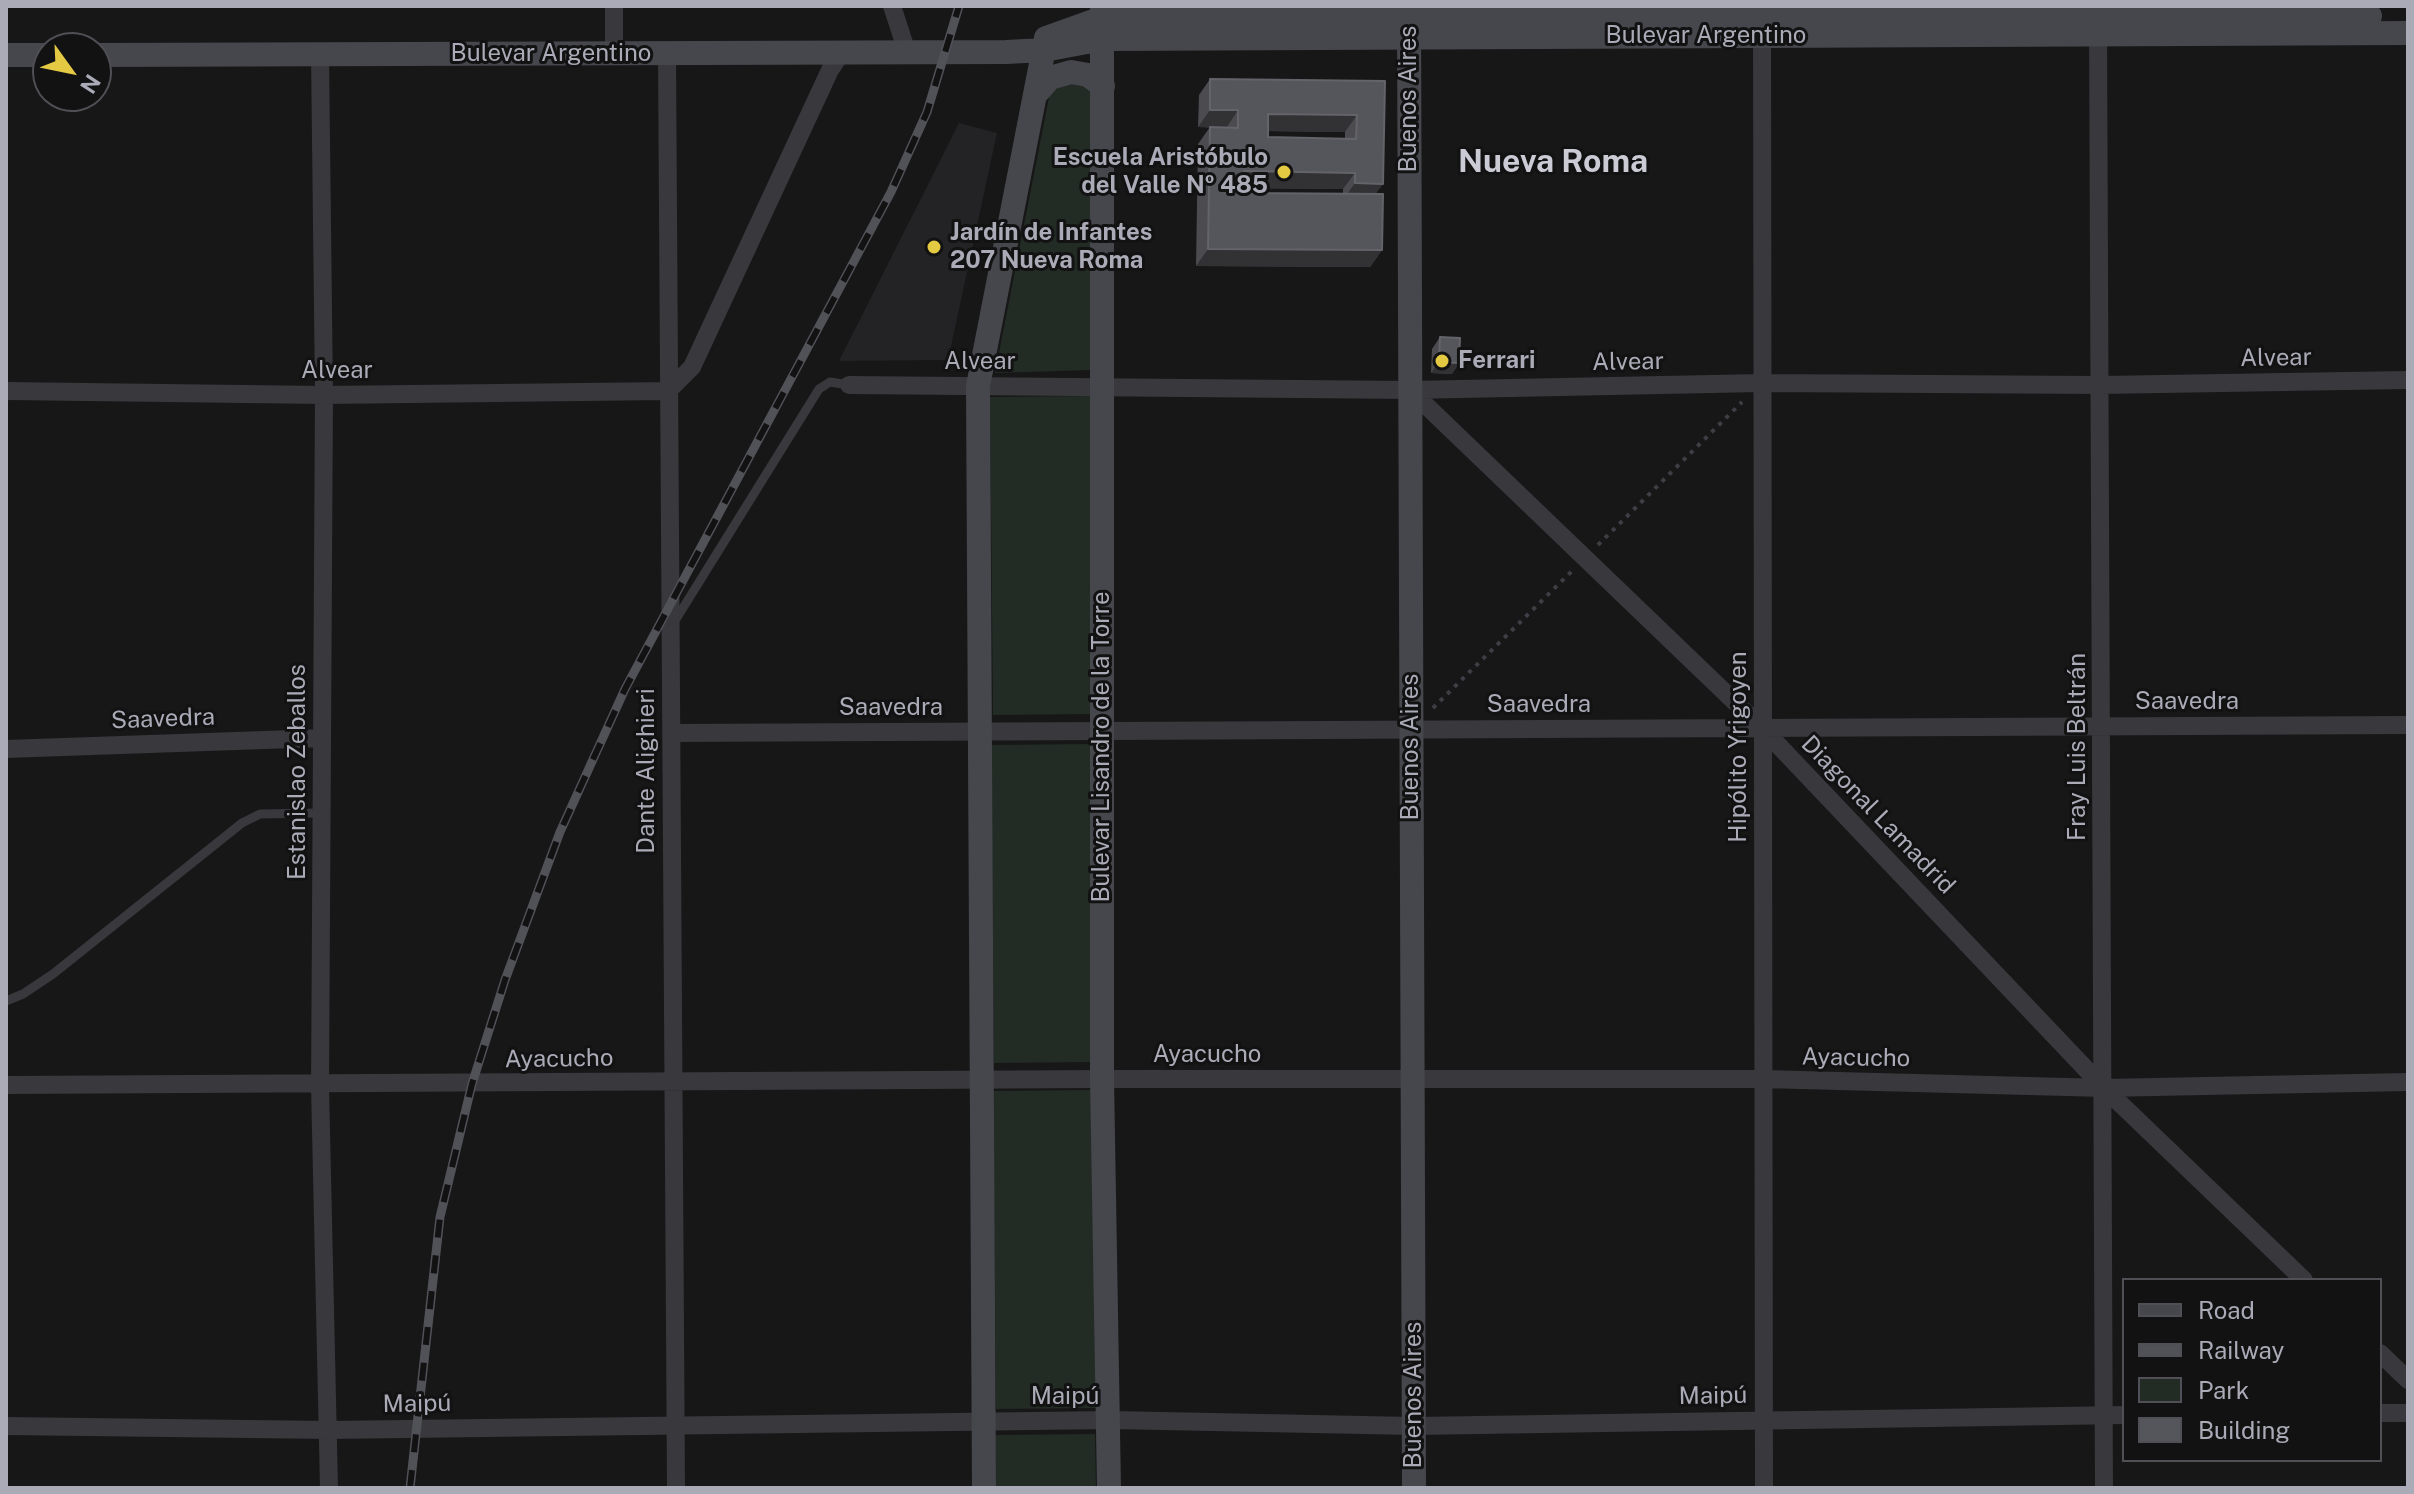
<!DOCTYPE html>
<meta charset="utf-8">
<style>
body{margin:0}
#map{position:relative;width:2414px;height:1494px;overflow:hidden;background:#171718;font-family:"Public Sans",sans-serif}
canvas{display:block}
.frame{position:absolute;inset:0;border:8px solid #aaabb7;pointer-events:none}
.legend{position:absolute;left:2122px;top:1278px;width:260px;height:184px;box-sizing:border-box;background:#121213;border:2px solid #4f4f55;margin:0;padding:10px 14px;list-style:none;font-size:24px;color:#aaabb7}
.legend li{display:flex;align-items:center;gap:16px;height:40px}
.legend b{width:40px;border:2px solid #4f4f55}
.north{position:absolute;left:32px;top:32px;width:80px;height:80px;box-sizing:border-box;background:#121213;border:2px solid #4f4f55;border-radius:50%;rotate:123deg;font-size:22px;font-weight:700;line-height:32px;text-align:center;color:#aaabb7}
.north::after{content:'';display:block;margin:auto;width:28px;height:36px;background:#e4c943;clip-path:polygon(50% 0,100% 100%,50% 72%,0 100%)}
</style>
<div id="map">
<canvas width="2414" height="1494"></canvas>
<div class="frame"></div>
<ul class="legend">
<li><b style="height:10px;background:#46464d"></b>Road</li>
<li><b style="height:10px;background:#515158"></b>Railway</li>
<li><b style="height:22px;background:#232b25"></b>Park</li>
<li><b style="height:22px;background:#55565b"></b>Building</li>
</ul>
<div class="north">N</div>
</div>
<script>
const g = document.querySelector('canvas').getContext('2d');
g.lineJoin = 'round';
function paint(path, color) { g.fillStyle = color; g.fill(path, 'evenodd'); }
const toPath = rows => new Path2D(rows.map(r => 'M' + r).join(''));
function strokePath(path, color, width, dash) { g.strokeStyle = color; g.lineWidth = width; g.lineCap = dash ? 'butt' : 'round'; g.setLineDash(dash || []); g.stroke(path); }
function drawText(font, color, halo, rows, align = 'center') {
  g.font = font + ' "Public Sans",sans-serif'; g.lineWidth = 6; g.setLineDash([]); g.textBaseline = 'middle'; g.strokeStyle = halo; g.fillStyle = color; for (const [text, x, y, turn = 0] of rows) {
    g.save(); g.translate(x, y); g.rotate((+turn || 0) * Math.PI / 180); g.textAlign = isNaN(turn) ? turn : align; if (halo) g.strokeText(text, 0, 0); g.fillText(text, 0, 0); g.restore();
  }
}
const built = toPath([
 [959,123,997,133,948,360,839,361]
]);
const green = toPath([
 [1071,79,1090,86,1090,370,995,373,1050,92],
 [1090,396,1093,714,993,715,990,397],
 [1091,744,1094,1062,994,1063,991,745],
 [1093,1090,1096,1408,996,1409,993,1091],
 [1095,1434,1096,1488,996,1488,995,1435]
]);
const path = toPath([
 [1598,545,1742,402],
 [1433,708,1572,571]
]);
const lane = toPath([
 [673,624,819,389,830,382,849,385],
 [6,1001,23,994,53,974,242,823,260,814,321,813]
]);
const street = toPath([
 [614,6,614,53],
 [892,6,907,52],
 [1762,23,1764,1488],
 [2098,25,2104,1488],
 [667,53,676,1488],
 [320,55,324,395,320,1086,329,1488],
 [849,385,1410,390,1762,383,2100,385,2408,380],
 [1410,390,1762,728,2104,1088,2304,1280],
 [6,391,324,395,668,391,692,367,830,70,842,52],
 [671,733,2408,725],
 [6,749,322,738],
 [6,1085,1102,1079,1763,1079,2104,1088,2408,1082],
 [2380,1353,2408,1380],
 [2380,1413,2408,1413],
 [6,1426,329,1430,1111,1420,1414,1426,2124,1415]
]);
const secondary = toPath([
 [1102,6,1102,1079,1109,1488],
 [1409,6,1414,1488],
 [1046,38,1102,18,2370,16],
 [6,55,48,55],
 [96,55,1006,52,1044,50,1103,39,2408,33],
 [1035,95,1050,78,1071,72,1088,75,1103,86],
 [984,1488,978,386,1046,38]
]);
const rail = toPath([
 [410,1488,440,1217,472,1084,505,980,560,832,625,689,891,192,927,112,959,6]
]);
const wall = toPath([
 [1210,79,1385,81,1383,184,1375,194,1382,250,1370,267,1196,266,1198,144,1210,127,1227,128,1198,127,1199,95],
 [1268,131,1345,132,1345,139,1268,137],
 [1244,188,1343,189,1343,194,1244,193],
 [1440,337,1459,363,1452,374,1431,373,1432,349]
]);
const shadedWall = toPath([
 [1210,110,1238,110,1227,127,1198,127],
 [1268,114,1357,115,1345,132,1256,131],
 [1244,171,1355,173,1343,189,1232,188],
 [1355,183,1383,184,1371,200,1343,200],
 [1208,249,1382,250,1370,267,1196,266],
 [1439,362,1459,363,1452,374,1431,373]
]);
const building = toPath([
 [1210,79,1385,81,1383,184,1355,183,1355,173,1244,171,1244,193,1383,194,1382,250,1208,249,1210,127,1238,128,1238,110,1210,110,1210,79],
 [1268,114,1357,115,1356,139,1268,137,1268,114],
 [1440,337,1460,338,1459,363,1439,362,1440,337]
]);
const markers = [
 [1284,172,8,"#e4c943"],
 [934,247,8,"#e4c943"],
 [1442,361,8,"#e4c943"]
];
const streetNames = [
 ["Bulevar Argentino",1706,36],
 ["Bulevar Argentino",551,54],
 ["Buenos Aires",1409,99,-90],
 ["Alvear",2276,358,-1],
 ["Alvear",980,362],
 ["Alvear",1628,362,-1],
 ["Alvear",337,371],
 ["Saavedra",2187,702],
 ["Saavedra",1539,705],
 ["Saavedra",891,708],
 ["Saavedra",163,719,-2],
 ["Bulevar Lisandro de la Torre",1102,747,-90],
 ["Buenos Aires",1411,747,-90],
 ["Hipólito Yrigoyen",1739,747,-90],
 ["Fray Luis Beltrán",2078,747,-90],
 ["Dante Alighieri",647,771,-90],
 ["Estanislao Zeballos",298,772,-90],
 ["Diagonal Lamadrid",1878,815,46],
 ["Ayacucho",1207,1055],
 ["Ayacucho",1856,1058,1],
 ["Ayacucho",559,1059,-1],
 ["Buenos Aires",1414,1395,-90],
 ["Maipú",1713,1396,-1],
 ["Maipú",1065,1397],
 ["Maipú",417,1404,-1]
];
const poiNames = [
 ["Escuela Aristóbulo",1268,158,"right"],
 ["del Valle Nº 485",1268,186,"right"],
 ["Jardín de Infantes",950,233],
 ["207 Nueva Roma",950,261],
 ["Ferrari",1458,361]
];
const districtNames = [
 ["Nueva Roma",1553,162]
];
paint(built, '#232325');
paint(green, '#232b25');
strokePath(path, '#3e3f44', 4, [4, 6]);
strokePath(lane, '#38383d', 9);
strokePath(street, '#38383d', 18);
strokePath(secondary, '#46464d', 24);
strokePath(rail, '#515158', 9);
strokePath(rail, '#121213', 6, [18]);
paint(wall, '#4b4b50');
paint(shadedWall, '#323235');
paint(building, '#55565b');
strokePath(building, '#636369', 2);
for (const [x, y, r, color] of markers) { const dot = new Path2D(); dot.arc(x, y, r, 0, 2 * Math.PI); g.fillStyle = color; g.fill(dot); strokePath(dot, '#121213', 3); }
drawText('24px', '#aaabb7', '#121213', streetNames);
drawText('bold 24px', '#aaabb7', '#121213', poiNames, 'left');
drawText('bold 32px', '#cacbd4', '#121213', districtNames);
</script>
